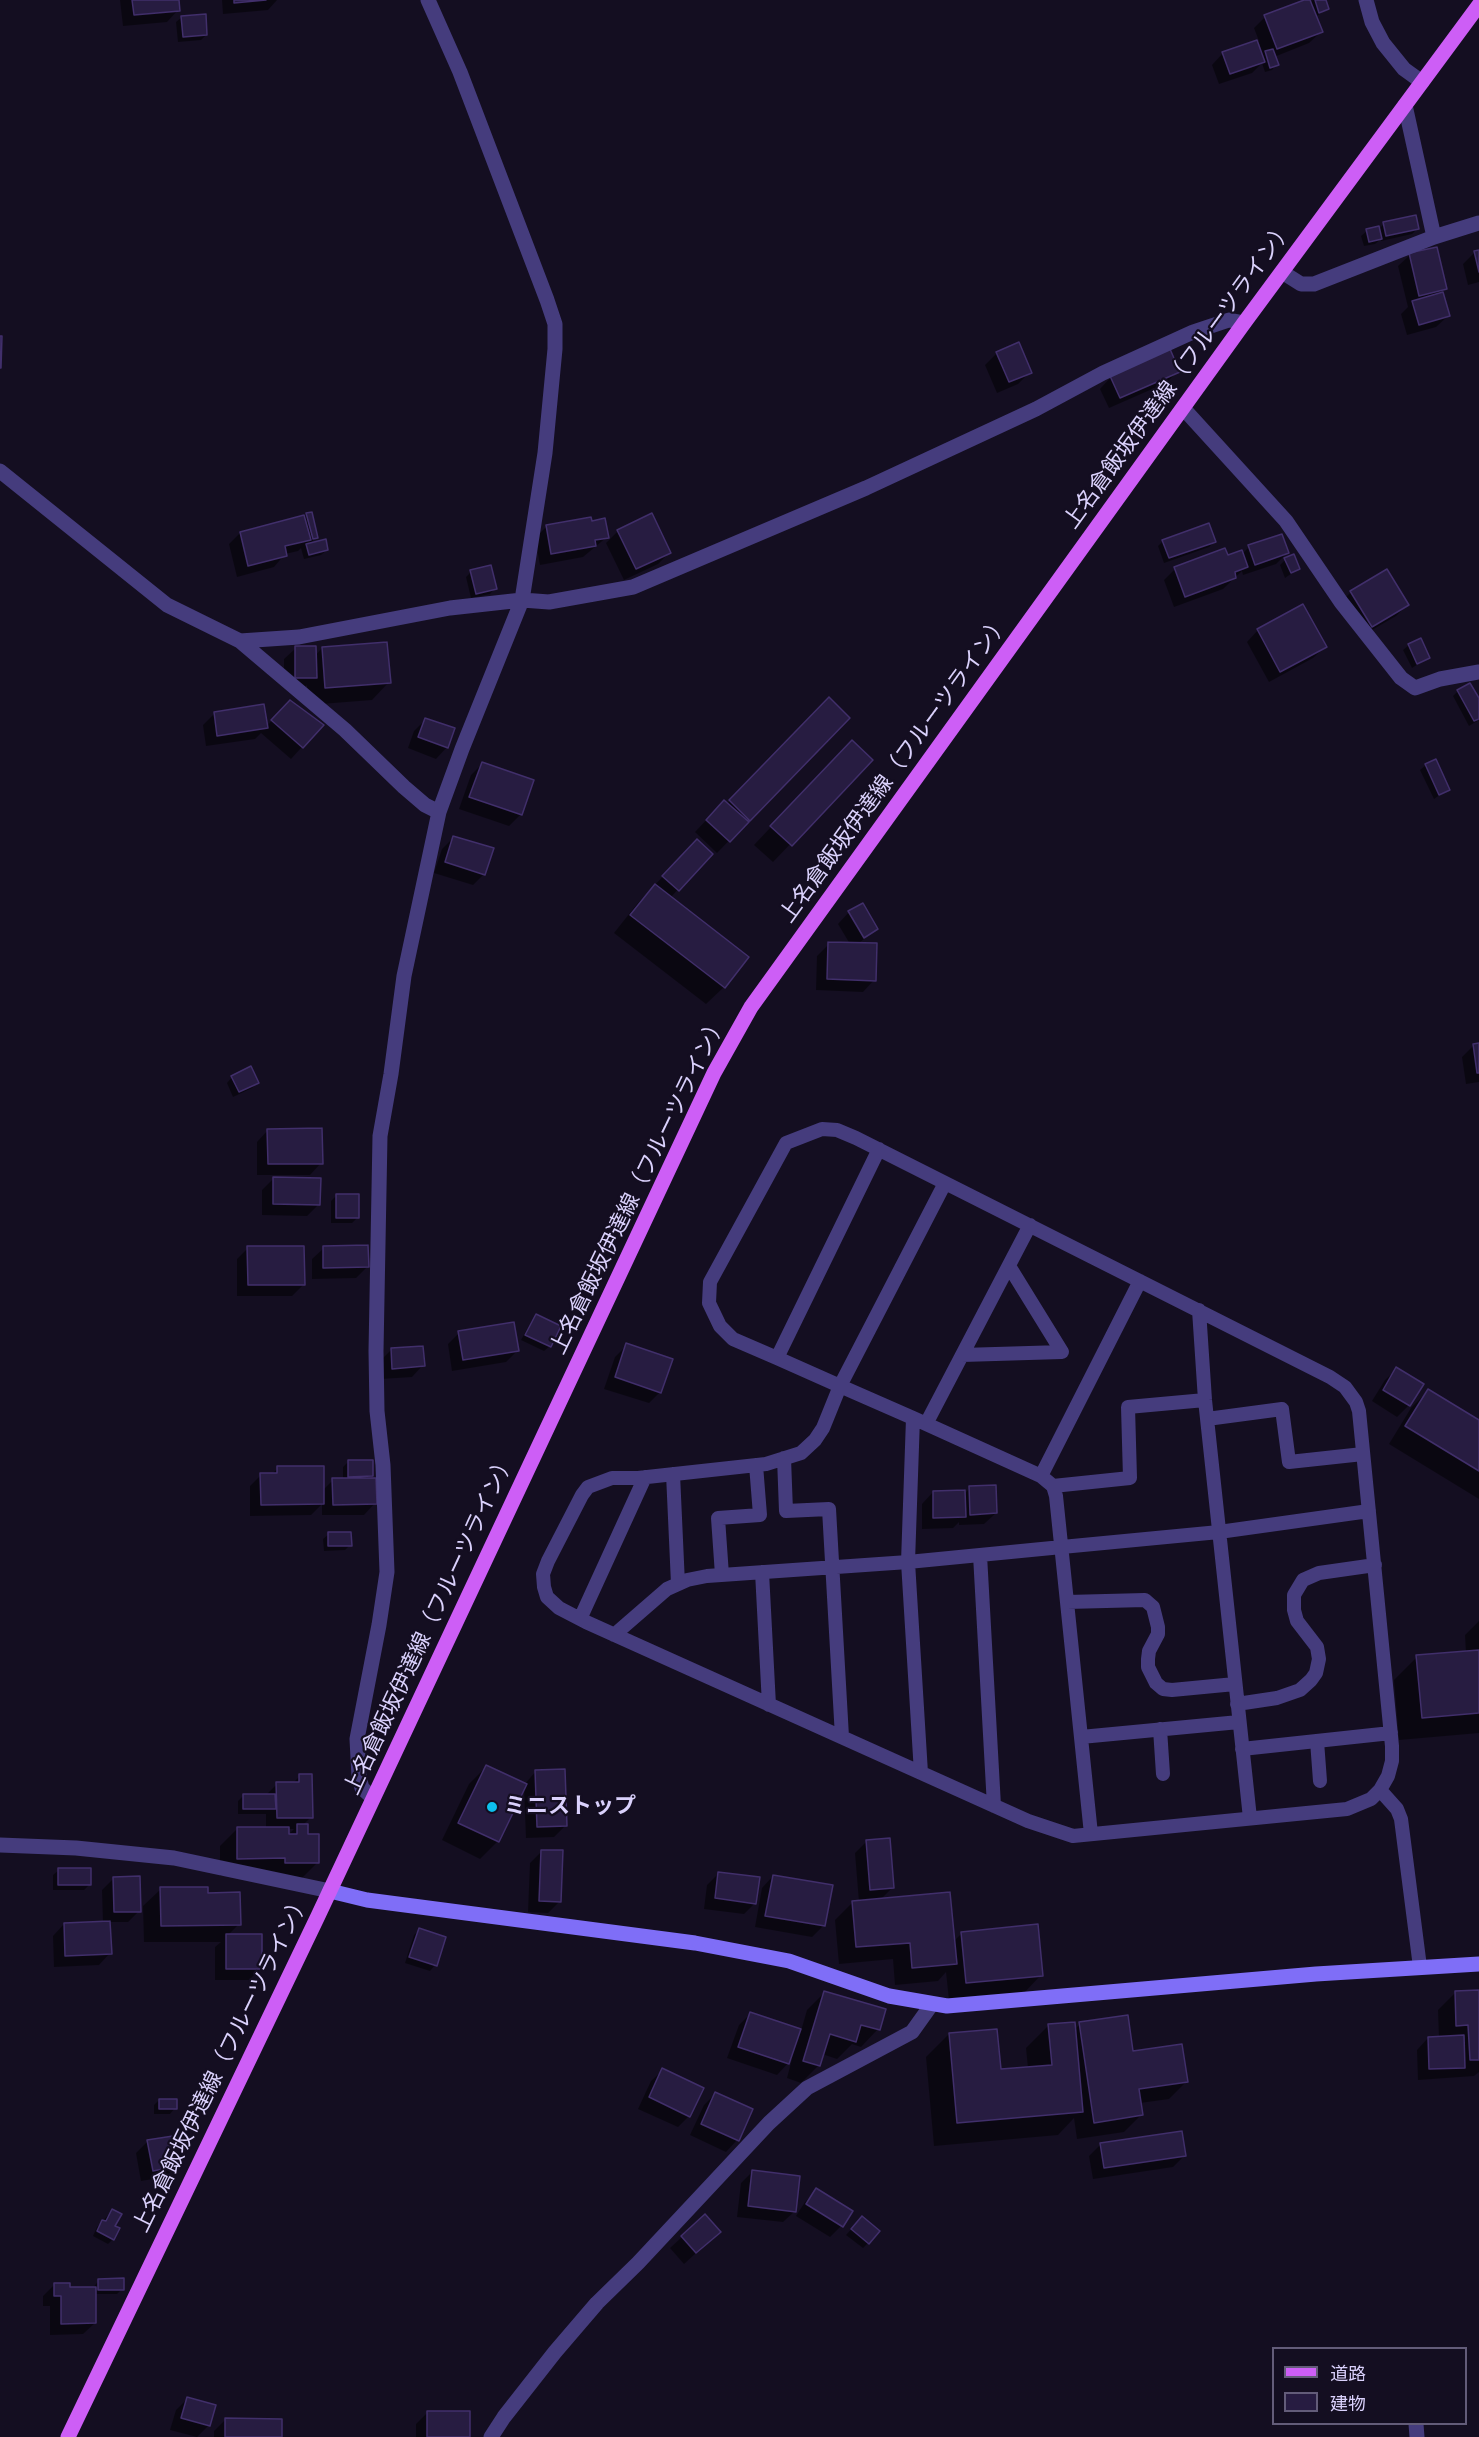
<!DOCTYPE html>
<meta charset="utf-8">
<style>
body{margin:0}
#map{position:relative;width:1479px;height:2437px;overflow:hidden;background:#140e21;font-family:"PT Sans Narrow","Noto Sans JP",sans-serif}
canvas{display:block}
.legend{position:absolute;left:1272px;top:2347px;width:195px;height:78px;box-sizing:border-box;background:#140e21;border:2px solid #635c79;margin:0;padding:8px 10px;list-style:none;font-size:18px;color:#dad1fc}
.legend li{display:flex;align-items:center;gap:12px;height:30px}
.legend b{width:30px;border:2px solid #635c79}
</style>
<div id="map">
<canvas width="1479" height="2437"></canvas>
<ul class="legend">
<li><b style="height:8px;background:#cd5ef6"></b>道路</li>
<li><b style="height:16px;background:#271c41"></b>建物</li>
</ul>
</div>
<script>
const g = document.querySelector('canvas').getContext('2d');
g.lineJoin = 'round';
function paint(path, color) { g.fillStyle = color; g.fill(path, 'evenodd'); }
const toPath = rows => new Path2D(rows.map(r => 'M' + r).join(''));
function strokePath(path, color, width, dash) { g.strokeStyle = color; g.lineWidth = width; g.lineCap = dash ? 'butt' : 'round'; g.setLineDash(dash || []); g.stroke(path); }
function drawText(font, color, halo, rows, align = 'center') {
  g.font = font + ' "PT Sans Narrow","Noto Sans JP",sans-serif'; g.lineWidth = 4.5; g.setLineDash([]); g.textBaseline = 'middle'; g.strokeStyle = halo; g.fillStyle = color; for (const [text, x, y, turn = 0] of rows) {
    g.save(); g.translate(x, y); g.rotate((+turn || 0) * Math.PI / 180); g.textAlign = isNaN(turn) ? turn : align; if (halo) g.strokeText(text, 0, 0); g.fillText(text, 0, 0); g.restore();
  }
}
const shadow = toPath([
 [120,0,178,0,178,10,167,22,123,26],
 [222,0,277,0,268,10,223,14],
 [1308,0,1310,3,1313,0,1324,0,1327,9,1315,17,1321,32,1309,43,1274,57,1277,64,1272,70,1265,72,1262,63,1252,73,1219,84,1212,65,1223,53,1259,41,1254,28,1265,17],
 [182,17,206,35,201,40,178,42,176,22],
 [1384,224,1417,229,1412,234,1381,241,1381,239,1375,244,1364,246,1361,236,1367,231,1380,228],
 [1479,251,1479,282,1468,285,1463,264,1474,253],
 [1410,255,1445,288,1441,292,1448,316,1436,327,1407,335,1401,314,1408,307,1398,266],
 [997,353,1030,372,1018,384,997,393,985,365],
 [1178,371,1166,383,1109,408,1100,389,1111,377],
 [307,514,316,537,309,545,327,550,321,555,304,559,301,548,298,551,285,554,274,567,237,577,229,544,240,533,305,517],
 [547,526,607,537,583,557,540,565,535,538],
 [618,531,669,553,658,564,624,580,606,543],
 [1163,541,1215,541,1209,547,1164,563,1158,546],
 [1249,547,1287,553,1276,564,1243,575,1242,571,1223,589,1174,607,1164,580,1175,569,1242,554],
 [1285,560,1298,569,1285,578,1280,565],
 [471,572,495,588,490,594,471,598,466,577],
 [1351,592,1408,604,1396,616,1360,637,1340,603],
 [1258,630,1325,647,1313,658,1269,682,1247,642],
 [1409,645,1429,657,1412,668,1403,650],
 [296,648,315,656,322,648,389,682,372,700,308,705,307,685,304,688,284,688,284,659],
 [1458,691,1479,701,1479,720,1469,726,1453,696],
 [215,713,266,727,279,713,321,726,291,759,261,733,255,739,206,746,203,725],
 [812,717,848,718,717,853,695,832,713,813,727,804],
 [426,719,447,747,436,759,408,748,414,731],
 [835,759,871,760,773,862,754,845],
 [482,764,532,781,520,815,509,826,459,809,471,775],
 [1426,765,1448,789,1434,799,1420,770],
 [454,837,484,874,473,885,434,873,442,849],
 [685,853,711,854,670,898,724,987,706,1004,614,933,637,904],
 [849,912,876,929,858,944,874,980,863,992,816,990,817,956,829,944,850,944,838,924],
 [1474,1045,1479,1045,1479,1082,1466,1084,1462,1057],
 [232,1077,257,1083,252,1088,233,1097,227,1083],
 [268,1130,321,1163,310,1175,257,1175,257,1142],
 [274,1178,319,1204,307,1216,262,1215,262,1190],
 [336,1196,358,1217,352,1223,331,1223,331,1201],
 [248,1248,304,1284,292,1296,237,1296,237,1259],
 [324,1248,367,1267,356,1278,312,1279,312,1259],
 [536,1316,550,1346,544,1351,521,1340,531,1322],
 [459,1333,517,1351,506,1362,452,1371,448,1344],
 [627,1345,660,1392,649,1403,604,1389,615,1357],
 [391,1350,423,1365,412,1377,381,1379,380,1361],
 [1397,1369,1409,1405,1397,1417,1372,1401,1385,1380],
 [1428,1391,1479,1422,1479,1499,1389,1444,1411,1408],
 [348,1462,372,1476,369,1479,375,1503,364,1515,322,1515,322,1504,311,1515,250,1516,250,1486,261,1475,271,1475,278,1468,323,1490,333,1480,343,1479,343,1467],
 [970,1488,996,1513,984,1524,959,1525,959,1522,953,1528,922,1529,922,1504,933,1492,964,1494],
 [329,1534,350,1545,345,1550,324,1551,323,1539],
 [1479,1621,1479,1733,1399,1740,1394,1680,1417,1657,1466,1653,1465,1635],
 [486,1767,524,1785,536,1771,565,1826,554,1837,526,1838,524,1787,498,1841,480,1859,442,1840,469,1784],
 [300,1776,311,1817,303,1825,318,1862,300,1880,268,1875,220,1876,220,1846,237,1829,266,1828,266,1814,238,1814,238,1801,243,1796,266,1795,277,1784,292,1784],
 [287,1829,294,1829,288,1835],
 [866,1842,893,1887,880,1900,953,1942,962,1933,1041,1975,1024,1993,949,2000,946,1972,938,1981,895,1985,893,1959,839,1964,835,1920,852,1903,859,1902,855,1853],
 [541,1852,560,1901,548,1913,528,1912,530,1863],
 [59,1870,89,1885,84,1890,53,1890,53,1875],
 [719,1873,755,1903,744,1914,704,1909,707,1885],
 [773,1876,824,1925,812,1937,755,1927,762,1888],
 [114,1878,139,1911,128,1922,109,1922,110,1953,99,1965,54,1967,53,1936,64,1924,103,1923,102,1890],
 [161,1889,207,1894,239,1924,227,1936,261,1968,249,1980,215,1980,215,1947,221,1942,144,1942,143,1906],
 [419,1930,435,1965,430,1971,405,1963,414,1935],
 [825,1992,878,2029,861,2047,852,2044,837,2059,822,2054,819,2065,801,2083,787,2078,792,2059,777,2075,727,2058,739,2025,750,2014,801,2031,807,2010],
 [1479,1992,1479,2072,1474,2076,1418,2080,1417,2050,1428,2038,1439,2038,1438,2010,1455,1993],
 [1080,2024,1186,2082,1169,2099,1140,2103,1141,2115,1124,2132,1077,2139,1074,2118,1058,2135,934,2146,926,2057,949,2034,999,2071,1028,2068,1026,2048,1049,2025,1074,2030],
 [663,2070,689,2116,678,2127,638,2109,651,2081],
 [716,2093,751,2110,737,2140,726,2152,690,2135,704,2105],
 [159,2100,175,2108,170,2114,154,2114,154,2105],
 [148,2141,177,2166,165,2177,141,2181,136,2153],
 [1101,2144,1184,2156,1173,2167,1093,2179,1089,2156],
 [752,2172,795,2211,783,2222,737,2217,741,2183],
 [817,2190,841,2226,830,2237,796,2216,805,2202],
 [112,2211,113,2239,108,2244,93,2236,97,2227],
 [857,2223,868,2243,863,2248,846,2235],
 [682,2237,707,2243,684,2264,670,2248],
 [99,2280,122,2289,117,2294,95,2294,95,2323,83,2334,50,2335,50,2306,43,2306,43,2296,54,2285,68,2289,93,2288],
 [187,2399,209,2425,197,2437,170,2430,176,2410],
 [427,2413,468,2437,416,2437,416,2424],
 [226,2419,280,2437,214,2437,214,2431]
]);
const building = toPath([
 [132,0,179,0,180,11,134,15,132,0],
 [234,0,266,0,234,3,234,0],
 [1304,0,1310,0,1323,32,1277,49,1264,15,1304,0],
 [1315,0,1326,0,1329,9,1319,13,1315,0],
 [206,14,207,35,183,37,181,16,206,14],
 [1257,40,1265,62,1230,74,1222,52,1257,40],
 [1273,49,1279,65,1270,68,1265,51,1273,49],
 [1416,215,1419,229,1386,236,1383,222,1416,215],
 [1379,226,1382,239,1369,242,1366,229,1379,226],
 [1437,247,1447,289,1419,296,1409,253,1437,247],
 [1479,250,1479,272,1474,251,1479,250],
 [1443,292,1450,316,1419,325,1412,301,1443,292],
 [0,336,2,336,1,368,0,368,0,336],
 [1019,342,1032,373,1009,382,996,352,1019,342],
 [1170,349,1180,372,1120,398,1110,376,1170,349],
 [312,512,318,538,313,539,306,513,312,512],
 [652,513,671,553,636,569,617,530,652,513],
 [304,515,311,540,285,546,287,556,248,566,240,532,304,515],
 [591,517,592,521,605,518,609,538,595,540,596,546,551,554,546,525,591,517],
 [1209,523,1216,542,1169,558,1162,540,1209,523],
 [1282,534,1289,553,1255,565,1248,545,1282,534],
 [326,539,328,550,309,555,306,544,326,539],
 [1225,548,1228,555,1242,550,1248,567,1235,572,1236,578,1185,597,1174,567,1225,548],
 [1294,554,1300,569,1291,573,1284,558,1294,554],
 [491,565,497,589,476,594,470,570,491,565],
 [1387,569,1409,605,1372,627,1350,591,1387,569],
 [1303,604,1327,647,1280,672,1257,629,1303,604],
 [1421,638,1430,658,1417,664,1408,644,1421,638],
 [387,642,391,683,325,688,322,647,387,642],
 [295,646,316,646,317,678,295,678,295,646],
 [1470,683,1479,698,1479,719,1474,721,1457,690,1470,683],
 [829,697,850,718,750,821,729,800,829,697],
 [290,700,324,725,303,748,271,720,290,700],
 [264,704,268,728,217,736,214,712,264,704],
 [425,718,455,728,448,748,418,737,425,718],
 [852,740,873,760,792,846,770,826,852,740],
 [1436,759,1450,790,1439,795,1425,764,1436,759],
 [482,762,534,780,522,815,469,797,482,762],
 [724,800,749,822,730,842,706,820,724,800],
 [453,836,494,848,485,875,445,862,453,836],
 [697,839,713,854,679,891,662,876,697,839],
 [655,884,749,957,725,988,630,915,655,884],
 [863,903,878,929,864,938,848,911,863,903],
 [828,942,877,943,876,981,827,979,828,942],
 [1479,1043,1479,1073,1477,1073,1473,1044,1479,1043],
 [251,1066,259,1083,239,1092,231,1076,251,1066],
 [322,1128,323,1164,268,1164,267,1129,322,1128],
 [273,1177,321,1178,320,1205,273,1204,273,1177],
 [336,1194,359,1194,359,1218,336,1218,336,1194],
 [368,1245,369,1267,323,1268,323,1246,368,1245],
 [247,1246,304,1246,305,1285,248,1285,247,1246],
 [536,1314,561,1326,551,1347,525,1335,536,1314],
 [514,1322,519,1351,463,1360,458,1331,514,1322],
 [626,1343,673,1359,661,1393,615,1377,626,1343],
 [423,1346,425,1366,392,1369,391,1348,423,1346],
 [1396,1367,1424,1384,1410,1406,1383,1390,1396,1367],
 [1428,1389,1479,1420,1479,1471,1405,1426,1428,1389],
 [348,1460,373,1460,373,1476,348,1477,348,1460],
 [277,1466,324,1466,324,1504,261,1505,260,1473,277,1473,277,1466],
 [332,1478,376,1478,377,1504,333,1505,332,1478],
 [996,1485,997,1513,970,1515,969,1486,996,1485],
 [965,1490,966,1517,933,1518,933,1491,965,1490],
 [328,1532,351,1532,352,1546,328,1546,328,1532],
 [1479,1650,1479,1713,1422,1718,1416,1655,1479,1650],
 [486,1765,527,1784,499,1842,458,1823,486,1765],
 [565,1769,567,1826,537,1827,535,1770,565,1769],
 [299,1774,312,1774,313,1818,277,1818,276,1782,299,1782,299,1774],
 [243,1794,275,1794,276,1809,243,1809,243,1794],
 [297,1824,308,1824,308,1834,319,1834,319,1863,285,1863,285,1858,237,1859,237,1827,289,1827,289,1834,297,1834,297,1824],
 [890,1838,894,1888,870,1890,866,1840,890,1838],
 [541,1850,563,1850,561,1902,539,1901,541,1850],
 [58,1868,91,1868,91,1885,58,1885,58,1868],
 [718,1872,760,1877,756,1904,715,1898,718,1872],
 [773,1875,833,1885,825,1926,765,1916,773,1875],
 [140,1876,141,1912,114,1912,113,1877,140,1876],
 [160,1887,208,1887,208,1893,240,1892,241,1925,161,1926,160,1887],
 [950,1892,957,1964,912,1968,910,1943,856,1947,852,1901,950,1892],
 [110,1921,112,1954,65,1956,64,1923,110,1921],
 [1038,1924,1043,1976,966,1983,961,1932,1038,1924],
 [419,1928,446,1937,437,1966,409,1957,419,1928],
 [226,1934,262,1934,262,1969,226,1969,226,1934],
 [1479,1990,1479,2060,1470,2060,1468,2025,1456,2026,1455,1991,1479,1990],
 [824,1991,886,2009,880,2030,861,2025,856,2042,830,2034,820,2066,803,2061,824,1991],
 [750,2012,801,2029,789,2064,738,2047,750,2012],
 [1128,2015,1133,2051,1182,2044,1188,2082,1139,2089,1143,2115,1094,2123,1079,2022,1128,2015],
 [1075,2022,1083,2112,957,2123,949,2033,997,2029,1001,2069,1052,2065,1048,2024,1075,2022],
 [1464,2035,1465,2068,1429,2069,1428,2037,1464,2035],
 [662,2068,704,2088,690,2117,649,2097,662,2068],
 [715,2092,753,2109,739,2141,701,2124,715,2092],
 [159,2099,177,2099,177,2109,159,2109,159,2099],
 [1182,2131,1186,2156,1104,2168,1100,2143,1182,2131],
 [173,2136,178,2166,153,2171,147,2140,173,2136],
 [752,2170,800,2176,796,2212,748,2206,752,2170],
 [816,2188,853,2211,843,2227,806,2204,816,2188],
 [112,2209,122,2214,115,2226,120,2228,114,2240,97,2231,102,2220,106,2221,112,2209],
 [705,2214,721,2232,696,2253,681,2236,705,2214],
 [862,2216,880,2231,869,2244,851,2229,862,2216],
 [124,2278,124,2290,98,2290,98,2279,124,2278],
 [54,2283,70,2283,70,2287,96,2287,96,2323,61,2324,61,2296,54,2296,54,2283],
 [187,2397,216,2405,210,2426,181,2418,187,2397],
 [427,2411,470,2411,470,2437,427,2437,427,2411],
 [225,2418,282,2419,282,2437,225,2437,225,2418]
]);
const lane = toPath([
 [945,1183,840,1386,823,1428,815,1440,801,1453,766,1464,638,1478,612,1478,588,1487,582,1495,548,1561,543,1574,544,1587,547,1597,559,1608,586,1622,1028,1821,1073,1836,1347,1809,1371,1799,1380,1790,1388,1776,1392,1761,1392,1746,1359,1411,1356,1402,1345,1387,1330,1377,856,1138,837,1130,822,1129,786,1143,710,1282,709,1303,720,1326,733,1339,777,1358,840,1386,913,1418,1041,1476,1053,1486,1056,1496,1091,1834],
 [1199,1310,1205,1400,1250,1818],
 [962,1355,1062,1352,1009,1266],
 [777,1358,879,1149],
 [913,1418,908,1562,921,1773],
 [1207,1419,1282,1409,1289,1462,1363,1454],
 [926,1424,1030,1225],
 [784,1458,786,1511,829,1509,842,1737],
 [673,1474,678,1584],
 [1041,1476,1140,1281],
 [1053,1486,1130,1478,1128,1407,1205,1400],
 [980,1555,994,1806],
 [762,1572,769,1705],
 [722,1575,718,1518,760,1515,756,1465],
 [1067,1602,1145,1600,1153,1607,1158,1627,1158,1634,1149,1651,1148,1659,1148,1667,1156,1683,1163,1689,1172,1690,1235,1684],
 [580,1619,645,1477],
 [614,1635,667,1589,687,1580,707,1576,908,1562,1062,1547,1219,1532,1369,1511],
 [1237,1704,1277,1698,1300,1690,1311,1680,1316,1673,1319,1659,1317,1647,1297,1621,1294,1610,1294,1595,1303,1580,1319,1573,1375,1565],
 [1160,1729,1163,1774],
 [1081,1737,1239,1722],
 [1317,1741,1320,1781],
 [1242,1749,1391,1733],
 [1380,1790,1397,1809,1401,1819,1420,1967]
]);
const street = toPath([
 [1366,0,1372,22,1383,43,1404,69,1422,82],
 [1405,105,1434,237,1479,223],
 [1282,272,1301,284,1314,284,1434,237],
 [1183,408,1286,521,1341,602,1401,678,1415,688,1440,679,1479,672],
 [0,471,167,605,240,641,299,637,450,608,522,600,549,602,633,587,866,488,1036,409,1103,373,1193,332,1229,320,1244,323],
 [240,641,345,730,404,787,425,805,439,812],
 [373,1798,362,1788,359,1777,357,1739,379,1625,387,1572,383,1465,377,1411,376,1351,380,1136,391,1074,404,976,439,812,462,749,522,600,545,453,555,349,555,324,547,300,460,72,428,0],
 [0,1845,76,1848,174,1858,330,1891],
 [1416,2424,1417,2437],
 [491,2437,504,2417,555,2352,597,2303,638,2263,769,2123,807,2088,912,2032,932,2004]
]);
const secondary = toPath([
 [330,1891,367,1900,695,1943,789,1961,889,1996,947,2006,1316,1974,1479,1964]
]);
const primary = toPath([
 [68,2437,318,1916,714,1073,751,1007,1244,323,1479,5]
]);
const markers = [
 [492,1807,6,"#0dbfec"]
];
const streetNames = [
 ["上名倉飯坂伊達線（フルーツライン）",1179,375,-54],
 ["上名倉飯坂伊達線（フルーツライン）",895,769,-54],
 ["上名倉飯坂伊達線（フルーツライン）",639,1185,-64],
 ["上名倉飯坂伊達線（フルーツライン）",430,1624,-65],
 ["上名倉飯坂伊達線（フルーツライン）",222,2063,-64]
];
const poiNames = [
 ["ミニストップ",504,1807]
];
paint(shadow, '#0007');
paint(building, '#271c41');
strokePath(building, '#412f6b', 1.5);
strokePath(lane, '#453c7d', 14);
strokePath(street, '#453c7d', 15);
strokePath(secondary, '#7f6ef7', 15);
strokePath(primary, '#cd5ef6', 15);
for (const [x, y, r, color] of markers) { const dot = new Path2D(); dot.arc(x, y, r, 0, 2 * Math.PI); g.fillStyle = color; g.fill(dot); strokePath(dot, '#140e21', 2); }
drawText('22px', '#dad1fc', '#140e21', streetNames);
drawText('bold 22px', '#dad1fc', '#140e21', poiNames, 'left');
</script>
